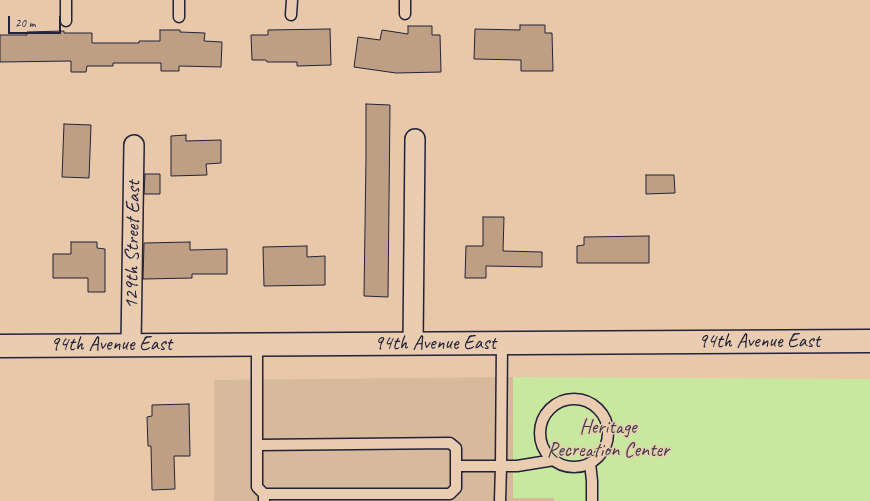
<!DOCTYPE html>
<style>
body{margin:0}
#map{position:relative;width:870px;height:501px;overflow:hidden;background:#e8c8a8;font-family:Caveat,sans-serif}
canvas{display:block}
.scale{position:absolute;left:8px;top:16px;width:53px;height:18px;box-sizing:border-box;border:2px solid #22223b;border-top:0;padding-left:5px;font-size:12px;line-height:14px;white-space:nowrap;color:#22223b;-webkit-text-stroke:3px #eacdb0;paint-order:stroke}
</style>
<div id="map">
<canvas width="870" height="501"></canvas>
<div class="scale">20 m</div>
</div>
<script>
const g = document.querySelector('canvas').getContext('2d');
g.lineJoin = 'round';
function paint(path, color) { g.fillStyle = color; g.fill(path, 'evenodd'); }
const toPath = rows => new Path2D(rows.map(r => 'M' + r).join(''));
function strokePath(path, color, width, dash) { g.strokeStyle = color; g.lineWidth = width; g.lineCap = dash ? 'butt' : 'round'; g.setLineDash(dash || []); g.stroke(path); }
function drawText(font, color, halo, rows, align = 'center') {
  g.font = font + ' Caveat,sans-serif'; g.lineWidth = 3; g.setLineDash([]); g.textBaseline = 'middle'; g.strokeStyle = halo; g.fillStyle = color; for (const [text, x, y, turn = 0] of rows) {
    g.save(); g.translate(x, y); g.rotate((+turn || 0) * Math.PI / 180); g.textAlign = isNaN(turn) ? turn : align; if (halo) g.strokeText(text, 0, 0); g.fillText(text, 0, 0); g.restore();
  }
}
const built = toPath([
 [513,377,513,498,554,498,554,501,214,501,214,380]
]);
const green = toPath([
 [513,377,870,379,870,501,554,501,554,498,513,498]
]);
const building = toPath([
 [520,25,545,25,545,33,552,33,553,71,521,71,521,60,474,59,475,29,520,30,520,25],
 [408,26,432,26,432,35,440,35,441,72,396,73,354,67,358,37,380,40,382,30,408,34,408,26],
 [330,29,331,65,297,66,297,62,267,62,266,60,252,60,251,35,268,35,268,30,330,29],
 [160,30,180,30,180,32,205,33,204,41,222,42,221,67,179,66,179,71,161,71,161,63,113,63,113,66,87,66,86,72,71,72,71,61,0,62,0,35,27,35,27,32,64,31,64,33,92,33,92,43,139,43,139,41,160,41,160,30],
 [366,104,390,105,388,297,364,296,366,158,366,104],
 [64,124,91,125,89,178,62,177,64,124],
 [186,135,186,141,221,140,221,163,206,164,207,175,171,176,171,136,186,135],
 [145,174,160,174,160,194,144,194,145,174],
 [646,175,674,175,675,193,646,194,646,175],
 [483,217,504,217,503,251,542,252,542,267,486,266,486,278,465,278,466,246,483,246,483,217],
 [649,236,649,263,577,263,577,246,584,245,584,237,649,236],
 [71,242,97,242,97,248,105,249,105,292,88,292,88,278,53,278,53,254,71,254,71,242],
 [190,242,190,250,227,249,227,274,192,274,192,278,143,279,144,243,190,242],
 [307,246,307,257,325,256,325,285,264,286,263,247,307,246],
 [189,404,190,456,174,456,175,489,152,490,151,446,148,446,147,417,152,416,152,405,189,404]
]);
const lane = toPath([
 [405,14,405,0],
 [291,15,292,0],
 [179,17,179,0],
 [66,21,66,0],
 [502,343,501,466,517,466,554,460],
 [257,345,257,487,264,494,264,500],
 '540 433a34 34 0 1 1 68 0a34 34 0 1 1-68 0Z',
 [257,445,450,443,456,448,456,488,450,494,264,494],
 [590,463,592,481,592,501],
 [456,466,501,466,500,501]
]);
const street = toPath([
 [413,344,415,139],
 [131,345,134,145]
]);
const secondary = toPath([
 [0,346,870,341]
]);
const streetNames = [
 ["129th Street East",133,245,-89],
 ["94th Avenue East",759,342],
 ["94th Avenue East",435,344],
 ["94th Avenue East",111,345]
];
const parkNames = [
 ["Heritage",608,428],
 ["Recreation Center",608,451]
];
paint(built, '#d7b99b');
paint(green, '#c8e8a0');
paint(building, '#be9f83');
strokePath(building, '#22223b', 1);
strokePath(lane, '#22223b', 13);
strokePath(street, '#22223b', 22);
strokePath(secondary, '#22223b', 25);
strokePath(lane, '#eacdb0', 10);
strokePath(street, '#eacdb0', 19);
strokePath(secondary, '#eacdb0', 22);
drawText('20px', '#22223b', '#eacdb0', streetNames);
drawText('20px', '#3b404a', '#eacdb0', parkNames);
</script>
